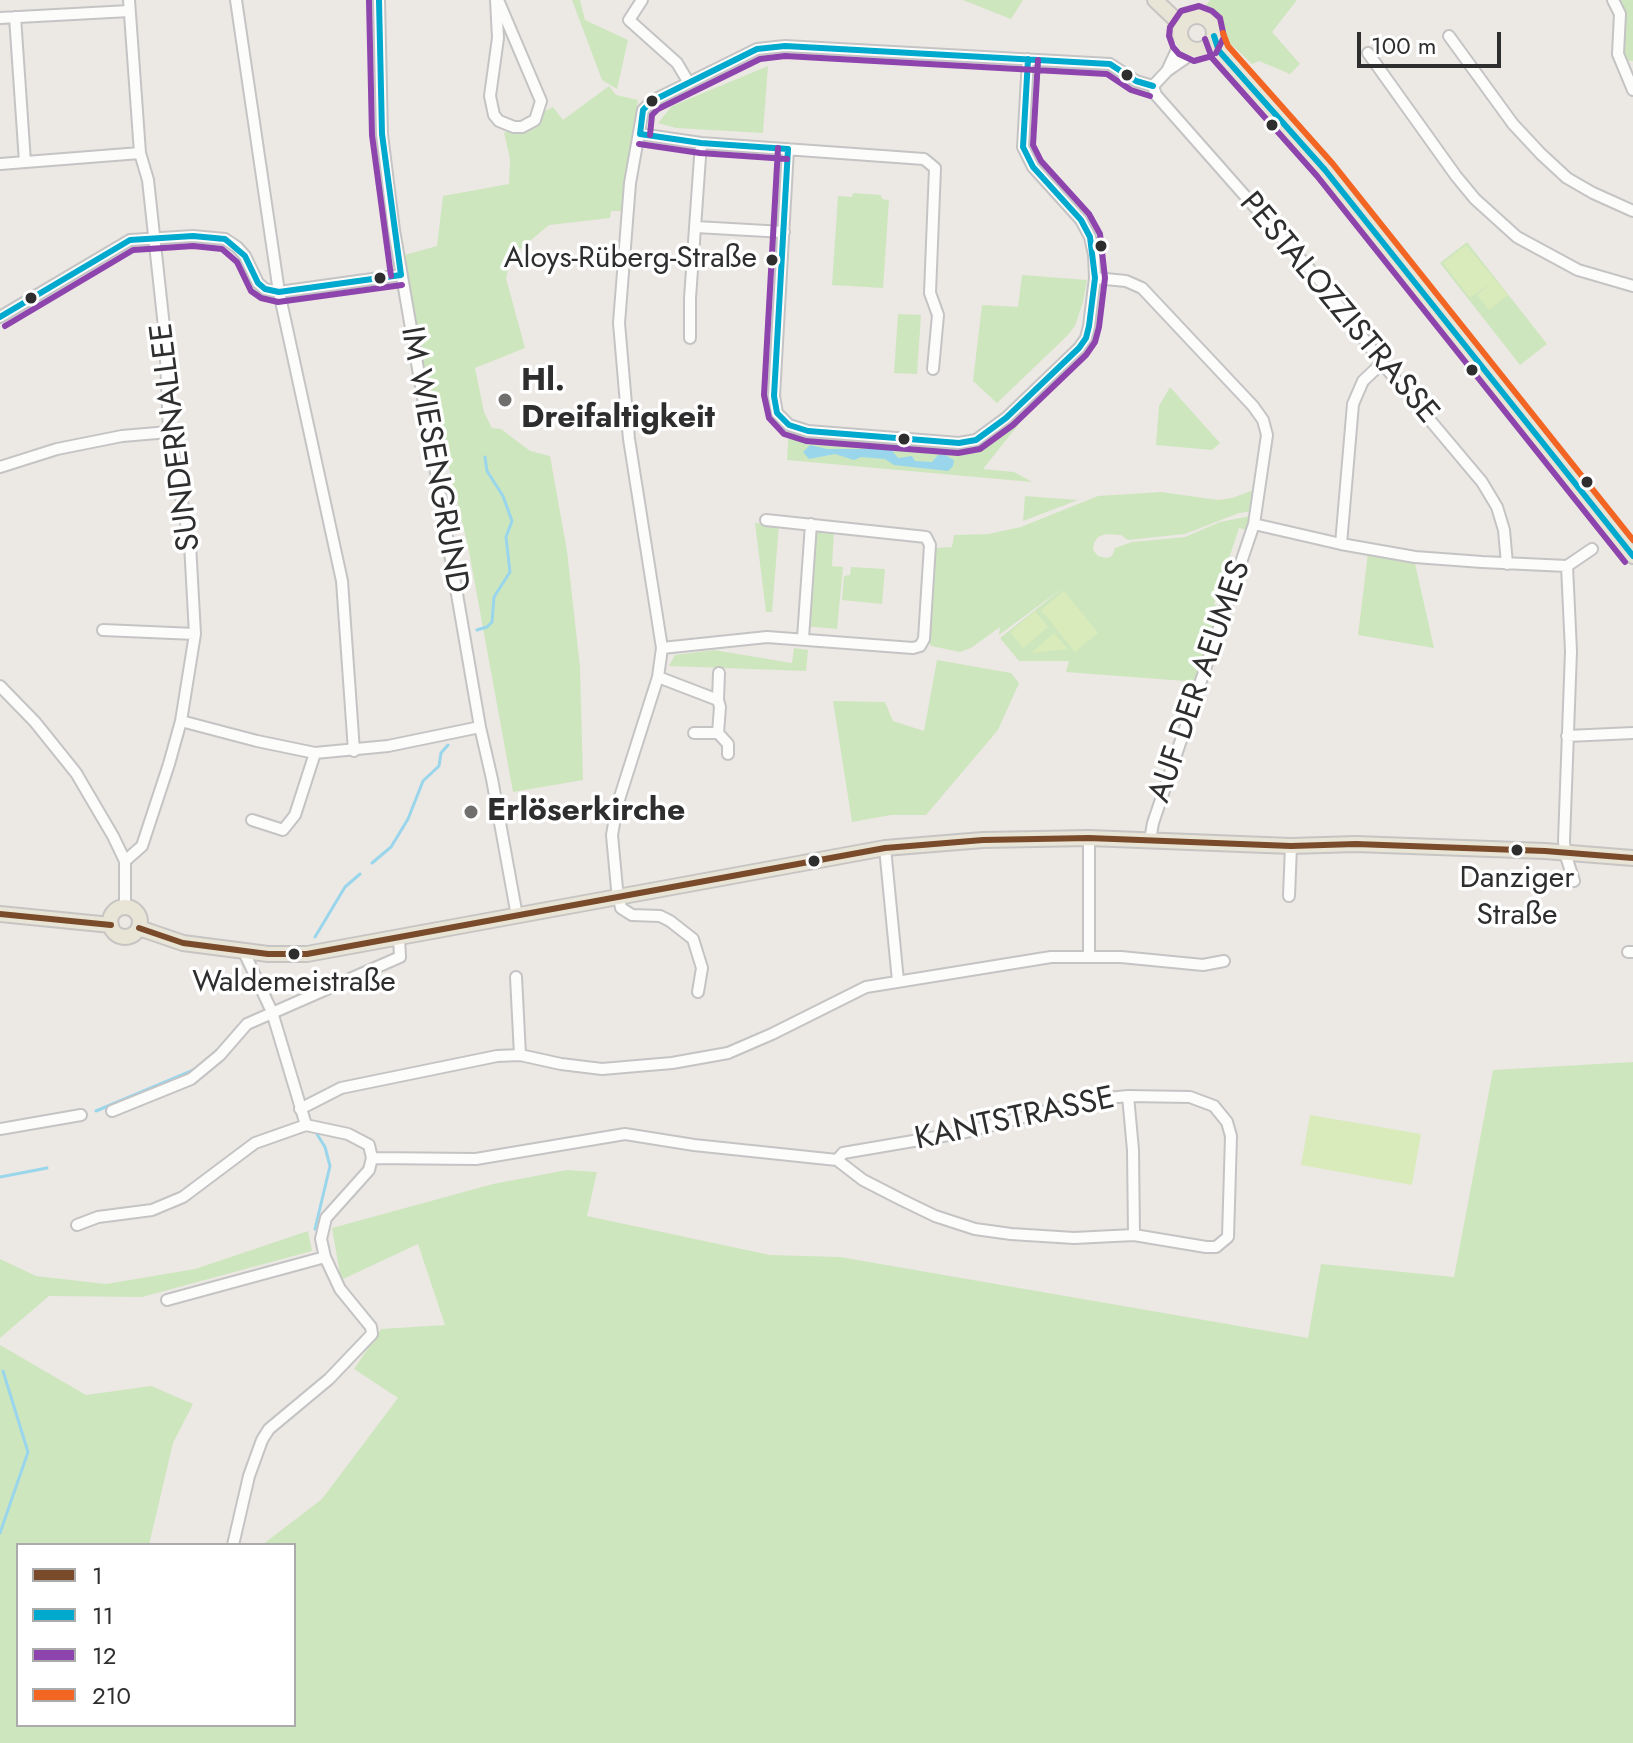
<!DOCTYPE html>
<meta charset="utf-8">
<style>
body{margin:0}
#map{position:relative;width:1633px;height:1743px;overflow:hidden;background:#ece8e4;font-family:Jost,sans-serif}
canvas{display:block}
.legend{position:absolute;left:16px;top:1543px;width:280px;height:184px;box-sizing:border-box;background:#fff;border:2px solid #ababab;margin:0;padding:10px 14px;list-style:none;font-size:24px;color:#2e2e2e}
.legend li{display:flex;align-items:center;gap:16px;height:40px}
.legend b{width:40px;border:2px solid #ababab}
.scale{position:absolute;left:1357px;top:32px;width:144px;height:36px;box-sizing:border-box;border:4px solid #2e2e2e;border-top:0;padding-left:10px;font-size:24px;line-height:28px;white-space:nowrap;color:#2e2e2e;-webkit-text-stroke:6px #fff;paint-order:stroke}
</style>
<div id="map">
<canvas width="1633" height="1743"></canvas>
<ul class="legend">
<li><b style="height:10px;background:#7a4b2a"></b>1</li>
<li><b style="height:10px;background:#00a9ce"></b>11</li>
<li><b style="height:10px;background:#8e44ad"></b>12</li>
<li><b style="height:10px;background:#f26522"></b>210</li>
</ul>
<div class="scale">100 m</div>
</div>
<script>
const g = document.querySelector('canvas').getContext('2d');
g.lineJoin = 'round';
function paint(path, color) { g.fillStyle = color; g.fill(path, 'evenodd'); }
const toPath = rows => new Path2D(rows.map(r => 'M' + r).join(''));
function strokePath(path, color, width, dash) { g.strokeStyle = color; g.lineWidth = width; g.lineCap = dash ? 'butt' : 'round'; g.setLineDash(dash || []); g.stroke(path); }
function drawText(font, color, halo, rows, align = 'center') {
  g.font = font + ' Jost,sans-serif'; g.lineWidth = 7; g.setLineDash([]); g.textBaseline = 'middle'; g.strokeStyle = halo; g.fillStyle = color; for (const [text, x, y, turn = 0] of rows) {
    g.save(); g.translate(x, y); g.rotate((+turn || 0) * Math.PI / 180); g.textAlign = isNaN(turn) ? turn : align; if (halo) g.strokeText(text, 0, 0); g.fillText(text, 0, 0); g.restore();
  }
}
const green = toPath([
 [572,0,580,0,585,20,628,40,617,89,602,80],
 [963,0,1023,0,1011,19],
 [1210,0,1297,0,1272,32,1300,64,1290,74,1259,61,1252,64,1199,14],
 [1620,0,1633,0,1633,61,1624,60,1623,8],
 [768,66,763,133,676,128,658,123,672,106],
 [609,86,616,95,638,100,635,124,637,136,624,211,611,211,610,218,549,225,512,256,506,278,525,348,475,368,484,412,492,428,501,429,530,451,550,456,567,551,580,667,583,780,513,792,468,546,407,294,401,256,437,246,443,196,509,184,510,159,504,132,533,129,539,121,541,113,553,107,563,120],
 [853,193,881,195,882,199,889,200,883,288,832,285,838,196,852,197],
 [1467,242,1547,344,1520,365,1440,263],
 [1022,275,1087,280,1083,302,1075,326,1068,335,997,403,973,381,982,305,1018,307],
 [898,314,921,315,917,374,894,373],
 [1170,387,1220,443,1212,450,1156,445,1159,406],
 [1017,412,1023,419,983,469,1014,472,1032,482,787,460,789,428,954,439,981,438,995,433],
 [1259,488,1254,511,1239,513,1185,534,1128,540,1121,535,1106,534,1098,537,1094,543,1093,550,1098,556,1107,558,1112,556,1115,548,1132,542,1185,537,1220,522,1250,516,1246,530,1239,528,1214,604,1221,608,1198,682,1066,672,1069,661,1019,661,1000,638,1064,587,999,635,1000,627,971,648,960,652,931,646,928,641,935,548,952,547,954,535,988,534,1021,527,1098,496,1161,492,1218,500,1232,498],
 [1025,496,1078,500,1023,521],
 [755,523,779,525,772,612,766,612],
 [812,528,834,531,832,566,843,567,837,629,803,626],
 [1368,553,1414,559,1434,648,1358,635],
 [851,567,885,569,882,604,842,600,844,576,850,575],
 [794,648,808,650,806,671,669,666,675,655,714,650,792,663],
 [937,660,1011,673,1019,683,998,730,926,815,891,815,852,822,833,701,885,702,893,721,924,731],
 [1633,1062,1633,1743,0,1743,0,1345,86,1395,151,1386,193,1404,173,1443,149,1545,18,1545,18,1725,294,1725,294,1545,262,1545,322,1499,398,1398,354,1369,381,1329,445,1325,418,1244,341,1280,332,1228,493,1184,567,1170,597,1172,587,1216,770,1255,840,1257,1308,1338,1321,1264,1454,1277,1493,1070],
 [308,1231,312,1251,142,1297,49,1296,0,1338,0,1259,36,1276,106,1284,195,1269]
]);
const pitch = toPath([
 [1466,245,1508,295,1489,310,1477,295,1493,281,1470,298,1443,263],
 [1064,591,1098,633,1075,652,1041,610],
 [1035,611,1048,627,1023,648,1010,632],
 [1054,633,1068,649,1031,653],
 [1310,1115,1421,1134,1412,1185,1301,1165]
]);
const water = toPath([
 [810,445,827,449,891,449,898,458,912,456,915,461,932,462,938,455,945,455,954,460,953,466,948,471,894,465,885,459,861,457,854,460,835,454,809,459,803,452]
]);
const stream = toPath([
 [477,630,487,627,492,622,494,597,510,572,506,537,512,521,503,496,487,471,485,457],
 [372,863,391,847,408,819,423,781,439,766,441,753,448,745],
 [315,937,345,887,360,874],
 [211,1056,217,1050],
 [96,1111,196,1069],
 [0,1177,47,1168],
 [315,1229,330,1166,325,1147,315,1131],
 [0,1533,28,1452,3,1371]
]);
const minor = toPath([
 [236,0,279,292,342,581,354,751],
 [379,0,382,134,394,230,480,727,492,779,517,916],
 [496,0,498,38,490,96,494,115,499,121,514,127,522,127,535,120,541,101,498,0],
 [642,0,629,20,677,63,689,83],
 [1613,0,1620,14,1618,54,1633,90],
 [15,17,25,162],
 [0,18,129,11],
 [1449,36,1513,124,1541,154,1567,178,1593,193,1633,211],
 [1368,53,1456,176,1475,199,1517,237,1578,270,1633,286],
 [1167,71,1181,41],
 [1153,86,1156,95,1321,282,1382,363,1482,482,1497,507,1504,530,1507,564],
 [1153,86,1167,71,1196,51],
 [640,134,701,143,924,159,935,168,930,293,938,315,933,369],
 [788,149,774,396,777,413,789,425,808,431,959,443,976,440,1006,418,1079,348,1086,338,1089,326,1095,278,1094,255,1090,237,1081,220,1033,167,1023,147,1028,59],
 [0,164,140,153],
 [696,227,784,232],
 [1095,278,1126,281,1142,288,1253,406,1263,420,1267,435,1254,524,1153,823,1150,840],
 [0,317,130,240,193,236,225,239,237,247,245,256,258,283,265,289,279,292,401,275],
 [690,338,690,298,701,143],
 [0,467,57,449,122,436,169,432],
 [1254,524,1341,544,1415,557,1482,562,1567,566,1592,549],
 [1341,544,1353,404,1363,381,1382,363],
 [1567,566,1571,651,1564,841,1565,853,1574,881],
 [103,630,195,634],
 [803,638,811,524],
 [662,648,767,637,913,648,920,646,924,639,930,545,926,537,766,520],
 [658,677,718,700,720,707,718,733,694,733],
 [0,686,35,722,76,773,113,836,125,861,125,908],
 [718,700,719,673],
 [181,721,257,741,315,753,388,746,480,727],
 [718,733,728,744,728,754],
 [1567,736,1633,733],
 [252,820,283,830,295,815,315,753],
 [885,848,898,981],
 [125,861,142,846,169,764,181,721,195,634,190,544,169,432,165,336,148,180,140,153,129,0],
 [1289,896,1291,846],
 [244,952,272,1012,306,1125],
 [1628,952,1633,952],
 [1089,956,1089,838],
 [516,977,520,1055],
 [698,992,702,968,693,939,670,921,660,916,632,915,621,908,617,889,612,835,617,806,658,677,662,648,629,439,619,323,630,183,643,110,652,101,757,49,785,46,1110,64,1136,81,1153,86],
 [1128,1096,1133,1150,1134,1235],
 [300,1109,341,1088,497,1056,520,1055,561,1064,602,1069,672,1063,728,1053,772,1034,866,987,1051,957,1121,957,1203,965,1224,961],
 [112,1111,191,1079,220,1055,247,1024,400,957,399,938],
 [0,1129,81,1115],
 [372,1158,476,1159,625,1134,694,1145,837,1160,843,1153,966,1132,1089,1100,1128,1096,1190,1097,1214,1106,1227,1122,1231,1136,1228,1237,1216,1247,1206,1247,1134,1235,1074,1238,1011,1234,975,1229,935,1216,902,1200,863,1180,837,1160],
 [77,1225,98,1217,152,1210,183,1197,255,1143,306,1125,348,1134,369,1145,372,1158,369,1170,326,1218,321,1239,325,1257,340,1289,371,1327,372,1334,329,1379,269,1429,262,1440,249,1476,233,1545],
 [167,1300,325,1257]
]);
const major = toPath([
 [1155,0,1176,20,1180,29],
 '1180 33a17 17 0 1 1 34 0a17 17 0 1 1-34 0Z',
 [1214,36,1219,51,1325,170,1633,556],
 '110 922a15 15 0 1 1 30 0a15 15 0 1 1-30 0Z',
 [0,914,111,925],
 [139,928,183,943,268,954,307,954,885,848,983,840,1089,838,1291,846,1356,844,1545,851,1633,858]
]);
const bus1 = toPath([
 [0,914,111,925],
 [139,928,183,943,268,954,307,954,885,848,983,840,1089,838,1291,846,1356,844,1545,851,1633,858]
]);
const bus2 = toPath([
 [379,0,382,134,401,275],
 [1214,36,1219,51,1325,170,1633,556],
 [640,134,643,110,652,101,757,49,785,46,1110,64,1136,81,1153,86],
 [640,134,701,143,788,149],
 [788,149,774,396,777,413,789,425,808,431,959,443,976,440,1006,418,1079,348,1086,338,1089,326,1095,278,1090,237,1081,220,1033,167,1023,147,1028,59],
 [0,317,130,240,193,236,225,239,245,256,258,283,265,289,279,292,401,275]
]);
const bus3 = toPath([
 [369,0,372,135,391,276],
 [1205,39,1212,58,1317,176,1625,562],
 [1212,56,1194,61,1179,54,1173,47,1169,36,1170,27,1181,11,1199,6,1212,11,1220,18,1224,37,1216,53],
 [650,135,652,115,658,109,760,59,785,56,1107,74,1131,90,1150,96],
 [639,144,700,153,787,159],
 [778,148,764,395,769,418,784,434,806,441,958,453,980,449,1013,425,1086,355,1095,342,1099,327,1105,278,1100,234,1089,214,1041,161,1033,145,1038,60],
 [5,326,133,250,193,246,222,249,237,262,251,291,261,298,278,302,402,285]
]);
const bus4 = toPath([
 [1223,33,1228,46,1333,164,1633,540]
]);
const markers = [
 [1127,75,7,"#2e2e2e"],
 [652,101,7,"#2e2e2e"],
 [1272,125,7,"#2e2e2e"],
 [1101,246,7,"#2e2e2e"],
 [772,260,7,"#2e2e2e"],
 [380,278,7,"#2e2e2e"],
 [31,298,7,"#2e2e2e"],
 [1472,370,7,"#2e2e2e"],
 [505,400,8,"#706f6e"],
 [904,439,7,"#2e2e2e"],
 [1587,482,7,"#2e2e2e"],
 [471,812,8,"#706f6e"],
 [1517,850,7,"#2e2e2e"],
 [814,861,7,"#2e2e2e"],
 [294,954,7,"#2e2e2e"]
];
const busNames = [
 ["Aloys-Rüberg-Straße",757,260,"right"],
 ["Danziger",1517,880],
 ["Straße",1517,917],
 ["Waldemeistraße",294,984]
];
const streetNames = [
 ["PESTALOZZISTRASSE",1338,309,50],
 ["SUNDERNALLEE",177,437,-97],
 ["IM WIESENGRUND",433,460,80],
 ["AUF DER AEUMES",1201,682,-71],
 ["KANTSTRASSE",1015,1120,-12]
];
const poiNames = [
 ["Hl.",521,382],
 ["Dreifaltigkeit",521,419],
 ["Erlöserkirche",487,812]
];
paint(green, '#cee6be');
paint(pitch, '#d9eabb');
paint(water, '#99d6ec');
strokePath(stream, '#99d6ec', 3);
strokePath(minor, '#c5c4c5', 14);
strokePath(major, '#c6c5c4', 18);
strokePath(minor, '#fcfcfb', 10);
strokePath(major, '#e8e4d6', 14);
strokePath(bus1, '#7a4b2a', 6);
strokePath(bus2, '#00a9ce', 6);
strokePath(bus3, '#8e44ad', 6);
strokePath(bus4, '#f26522', 6);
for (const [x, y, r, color] of markers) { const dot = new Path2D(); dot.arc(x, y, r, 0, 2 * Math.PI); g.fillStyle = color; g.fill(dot); strokePath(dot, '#fff', 3); }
drawText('30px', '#2e2e2e', '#fff', busNames);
drawText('32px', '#2e2e2e', '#fff', streetNames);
drawText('bold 32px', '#2e2e2e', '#fff', poiNames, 'left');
</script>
